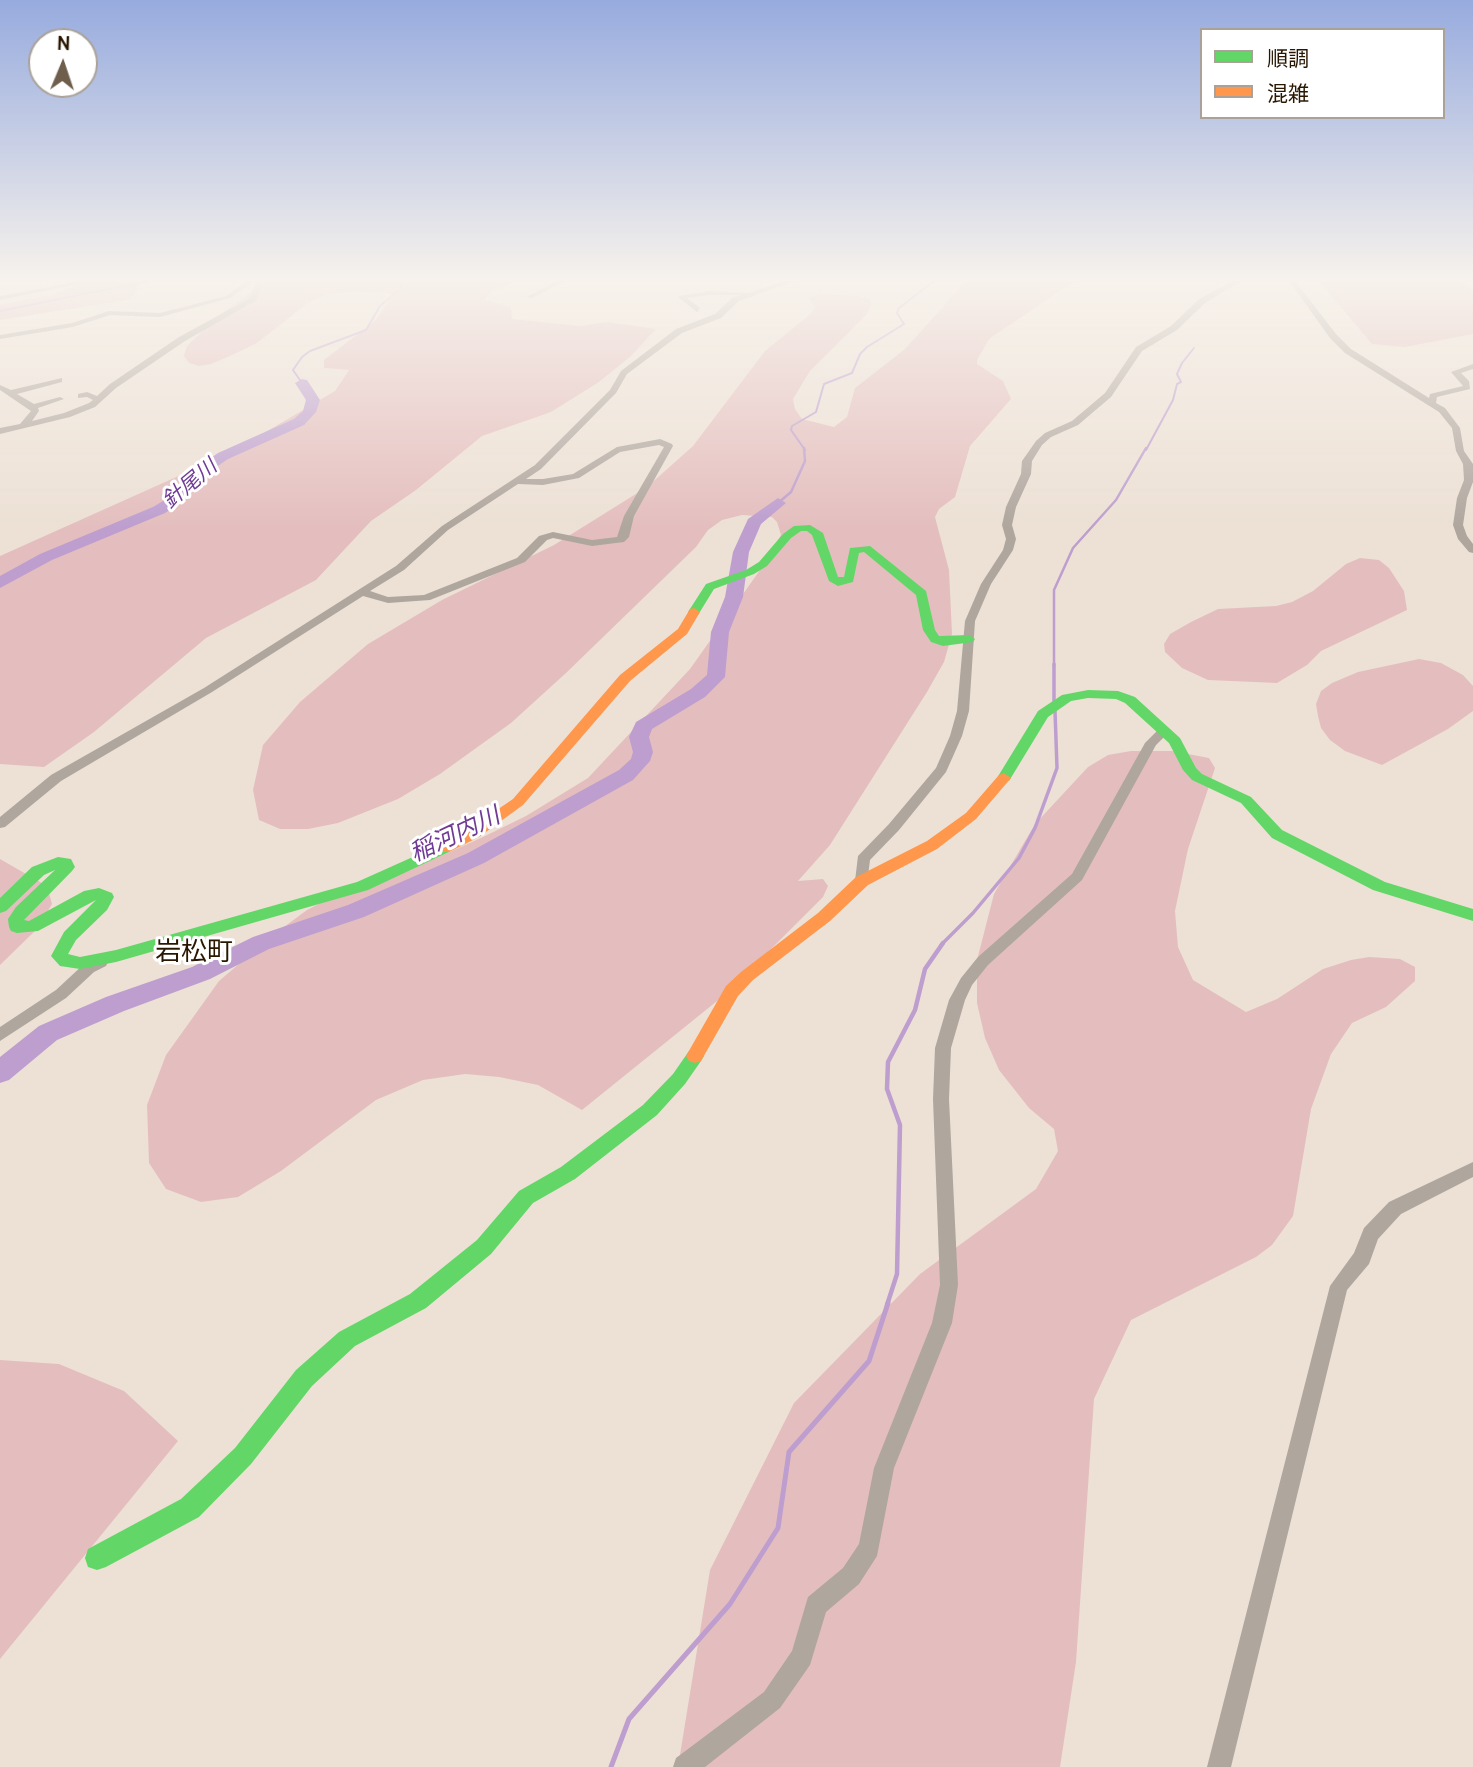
<!DOCTYPE html>
<meta charset="utf-8">
<style>
body{margin:0}
#map{position:relative;width:1473px;height:1767px;overflow:hidden;background:#ede1d5;font-family:Cabin,"Noto Sans JP",sans-serif}
canvas{display:block}
.legend{position:absolute;left:1200px;top:28px;width:245px;height:91px;box-sizing:border-box;background:#fff;border:2px solid #aaa299;margin:0;padding:9px 12px;list-style:none;font-size:21px;color:#2a1701}
.legend li{display:flex;align-items:center;gap:14px;height:35px}
.legend b{width:35px;border:2px solid #aaa299}
.north{position:absolute;left:28px;top:28px;width:70px;height:70px;box-sizing:border-box;background:#fff;border:2px solid #aaa299;border-radius:50%;rotate:2deg;font-size:19px;font-weight:700;line-height:28px;text-align:center;color:#2a1701}
.north::after{content:'';display:block;margin:auto;width:24px;height:32px;background:#6e5e4b;clip-path:polygon(50% 0,100% 100%,50% 72%,0 100%)}
</style>
<div id="map">
<canvas width="1473" height="1767"></canvas>
<ul class="legend">
<li><b style="height:9px;background:#63d668"></b>順調</li>
<li><b style="height:9px;background:#ff974d"></b>混雑</li>
</ul>
<div class="north">N</div>
</div>
<script>
const g = document.querySelector('canvas').getContext('2d');
g.lineJoin = 'round';
function paint(path, color) { g.fillStyle = color; g.fill(path, 'evenodd'); }
const toPath = rows => new Path2D(rows.map(r => 'M' + r).join(''));
function strokePath(path, color, width, dash) { g.strokeStyle = color; g.lineWidth = width; g.lineCap = dash ? 'butt' : 'round'; g.setLineDash(dash || []); g.stroke(path); }
function drawText(font, color, halo, rows, align = 'center') {
  g.font = font + ' Cabin,"Noto Sans JP",sans-serif'; g.lineWidth = 6; g.setLineDash([]); g.textBaseline = 'middle'; g.strokeStyle = halo; g.fillStyle = color; for (const [text, x, y, turn = 0] of rows) {
    g.save(); g.translate(x, y); g.rotate((+turn || 0) * Math.PI / 180); g.textAlign = isNaN(turn) ? turn : align; if (halo) g.strokeText(text, 0, 0); g.fillText(text, 0, 0); g.restore();
  }
}
const green = toPath([
 [89,281,141,281,134,295,128,300,0,320,0,305,50,295],
 [266,281,512,281,511,284,491,291,485,300,511,307,512,319,580,326,607,322,656,329,631,356,599,382,551,412,482,436,416,490,371,521,316,580,206,638,94,732,44,767,0,764,0,556,232,452,335,391,349,370,324,368,324,360,376,320,393,294,357,291,325,295,308,303,257,343,230,356,211,364,199,366,189,363,184,356,187,346,217,317],
 [966,281,1075,281,989,339,977,360,977,364,1003,381,1011,399,970,446,955,497,939,509,935,517,949,570,952,634,944,662,927,692,830,845,798,881,823,879,828,886,823,897,727,993,582,1110,538,1085,499,1077,465,1074,423,1080,376,1100,281,1171,238,1197,201,1202,166,1189,149,1163,147,1105,166,1055,219,981,273,935,307,910,366,880,427,862,481,838,526,816,588,778,690,669,760,570,781,535,777,522,772,517,742,515,722,520,708,530,696,547,566,673,511,723,440,774,398,799,338,823,308,829,280,829,259,820,253,790,263,745,300,702,368,644,442,600,554,545,647,487,693,446,765,351,808,316,815,308,809,298,819,294,859,296,870,299,871,305,867,314,810,371,793,399,795,409,802,419,834,427,847,417,855,388,904,350],
 [1319,281,1460,281,1473,291,1473,334,1405,347,1372,344],
 [1360,558,1379,560,1389,568,1404,591,1407,610,1321,651,1307,665,1277,683,1208,680,1182,668,1165,652,1164,644,1170,634,1191,622,1218,609,1276,606,1292,602,1313,591,1346,564],
 [1419,659,1441,663,1463,675,1473,686,1473,711,1448,729,1382,765,1345,751,1330,740,1321,728,1318,716,1316,704,1321,691,1332,683,1358,672],
 [1131,751,1172,751,1209,758,1215,768,1188,849,1175,911,1178,947,1193,980,1246,1012,1277,999,1323,969,1351,960,1369,957,1400,959,1415,967,1415,981,1386,1007,1352,1023,1331,1054,1311,1109,1293,1216,1272,1245,1256,1257,1131,1320,1094,1399,1076,1662,1060,1767,678,1767,710,1570,794,1403,920,1274,1036,1189,1058,1151,1054,1129,1029,1108,999,1070,985,1038,977,1003,977,960,994,894,1035,824,1088,767,1108,755],
 [0,859,47,886,52,904,38,928,0,965],
 [0,1360,59,1364,124,1391,178,1441,0,1659]
]);
const streamFar4 = toPath([
 [0,311,149,281],
 [302,383,293,370,302,357,310,351,366,330,380,306,400,289,403,281],
 [805,450,791,430,792,426,816,412,824,384,852,373,860,354,867,347,904,324,897,313,899,308,934,281],
 [1146,450,1173,400,1177,384,1181,382,1177,374,1182,363,1194,348]
]);
const streamFar3 = toPath([
 [778,503,791,492,805,461,804,448],
 [1054,666,1054,590,1073,548,1116,500,1146,448]
]);
const streamFar2 = toPath([
 [1054,664,1054,703],
 [941,945,973,913,1019,858,1035,828,1057,768,1055,711]
]);
const streamFar1 = toPath([
 [887,1305,897,1274,900,1125,887,1089,888,1062,915,1010,925,969,943,943]
]);
const stream = toPath([
 [611,1767,629,1719,730,1604,778,1528,789,1452,869,1361,888,1303]
]);
const river = toPath([
 [302,379,307,380,320,400,316,412,304,425,228,459,212,470,183,501,165,513,52,560,0,588,0,576,40,554,153,507,173,495,202,464,218,453,294,419,303,411,306,400,295,383,302,379],
 [778,498,786,503,761,524,749,552,743,597,729,632,725,677,705,697,652,729,649,737,653,752,650,761,633,780,484,863,364,917,269,949,210,979,124,1011,57,1040,9,1080,0,1083,0,1057,39,1026,106,997,192,967,253,937,348,905,468,853,619,770,631,759,633,752,629,737,636,722,691,689,707,675,711,632,725,597,733,552,748,519,778,498]
]);
const street = toPath([
 [81,281,95,281,0,300,0,296,81,281],
 [247,281,255,281,230,298,160,317,110,315,73,327,0,339,0,335,72,323,109,311,160,313,226,296,247,281],
 [256,281,262,281,257,300,185,341,116,388,95,407,70,417,0,434,0,428,20,424,31,411,0,390,0,385,11,390,62,378,62,382,17,394,34,404,60,397,64,399,38,408,39,411,32,421,64,413,89,403,93,400,87,397,78,398,78,394,87,392,97,396,110,384,179,337,243,302,251,297,256,281],
 [557,281,565,281,532,298,526,297,557,281],
 [785,281,795,281,739,301,721,318,682,333,627,374,616,393,541,469,526,479,543,479,573,474,617,447,660,439,672,444,673,446,634,516,629,537,624,542,592,546,553,538,547,540,525,562,430,600,388,603,363,596,212,692,61,781,5,827,0,828,0,817,51,775,204,688,396,566,442,526,535,465,610,390,621,371,676,329,715,314,733,297,741,295,709,295,687,298,700,308,697,312,679,298,679,296,709,291,748,293,785,281],
 [659,445,664,447,624,516,617,537,592,540,553,532,539,536,517,558,424,595,388,597,370,591,404,570,448,530,518,484,543,485,579,478,620,452,659,445],
 [1233,281,1241,281,1205,303,1177,330,1142,351,1111,397,1078,425,1051,437,1042,445,1032,461,1031,474,1016,507,1012,525,1016,539,1013,550,991,584,975,621,969,711,962,736,946,772,899,830,870,860,867,884,857,884,855,881,858,856,889,824,936,768,950,736,957,711,965,621,981,584,1003,550,1006,539,1002,525,1006,507,1021,474,1022,461,1036,441,1045,433,1072,421,1105,393,1136,347,1171,326,1199,299,1233,281],
 [1289,281,1295,281,1336,334,1351,349,1429,398,1430,394,1463,386,1451,372,1473,364,1473,369,1461,373,1469,381,1470,389,1437,397,1436,403,1445,408,1460,428,1464,451,1473,464,1473,482,1467,498,1463,525,1467,536,1473,544,1473,553,1469,552,1458,539,1453,525,1457,498,1464,480,1463,464,1456,451,1452,428,1439,412,1345,353,1330,338,1289,281],
 [1165,726,1171,730,1156,745,1082,880,988,965,972,985,965,1000,951,1048,949,1099,958,1285,952,1323,894,1468,877,1556,859,1584,826,1612,810,1665,780,1708,705,1767,673,1767,676,1758,764,1692,792,1651,808,1597,843,1568,859,1544,874,1468,932,1323,940,1285,933,1099,935,1048,949,1000,961,978,978,957,1072,874,1145,743,1161,727,1165,726],
 [101,956,106,958,108,962,106,966,94,972,66,998,0,1041,0,1027,56,990,84,964,101,956],
 [1473,1162,1473,1177,1401,1214,1378,1239,1369,1264,1347,1290,1231,1767,1207,1767,1330,1286,1354,1253,1364,1228,1389,1202,1473,1162]
]);
const fast = toPath([
 [810,525,823,533,838,577,844,577,850,548,870,546,926,591,935,630,939,636,969,635,975,639,973,642,943,646,931,642,923,630,916,595,864,552,859,553,853,582,838,586,829,581,812,535,807,531,801,531,791,538,767,566,754,574,714,589,698,615,690,615,688,612,706,584,746,570,759,562,783,534,794,526,810,525],
 [1088,690,1118,691,1135,697,1180,738,1196,768,1202,774,1251,797,1282,830,1385,882,1473,909,1473,921,1373,890,1272,838,1241,803,1192,780,1183,770,1169,743,1125,703,1116,699,1088,698,1071,701,1048,717,1009,781,999,781,997,778,1038,711,1062,695,1088,690],
 [444,843,449,844,452,848,449,852,368,890,116,962,80,969,60,966,51,956,64,932,96,900,38,931,17,933,11,931,9,927,8,919,16,907,55,870,44,875,6,911,0,913,0,898,32,867,58,857,71,859,75,867,72,871,24,920,29,921,84,891,99,888,112,893,114,897,107,910,76,940,68,954,80,957,116,950,357,882,444,843],
 [695,1049,701,1051,704,1056,701,1061,685,1084,657,1115,575,1179,533,1203,491,1254,426,1308,355,1346,312,1386,251,1464,199,1517,106,1567,97,1570,88,1567,85,1558,88,1549,181,1499,235,1448,296,1370,339,1332,410,1294,477,1240,519,1191,561,1167,643,1105,673,1074,689,1051,695,1049]
]);
const slow = toPath([
 [694,608,700,612,687,634,630,681,523,805,479,837,449,852,439,852,436,848,439,844,469,829,513,799,620,675,678,629,690,609,694,608],
 [1004,773,1011,778,976,819,937,849,868,885,830,921,753,980,738,996,701,1061,695,1063,689,1061,686,1056,726,986,741,972,818,913,856,877,927,841,966,813,999,775,1004,773]
]);
const farWaternames = [
 ["針尾川",190,484,-40]
];
const waterNames = [
 ["稲河内川",455,835,-25]
];
const quarterNames = [
 ["岩松町",194,952]
];
paint(green, '#e4bebe');
strokePath(streamFar4, '#bd9ecf', 2);
strokePath(streamFar3, '#bd9ecf', 2.5);
strokePath(streamFar2, '#bd9ecf', 3.5);
strokePath(streamFar1, '#bd9ecf', 4.5);
strokePath(stream, '#bd9ecf', 5);
paint(river, '#bd9ecf');
paint(street, '#afa69e');
paint(fast, '#63d668');
paint(slow, '#ff974d');
const sky = g.createLinearGradient(0, 0, 0, 528);
sky.addColorStop(0, '#97abde');
sky.addColorStop(0.53, '#f7f2ec');
sky.addColorStop(1, '#f7f2ec00');
g.fillStyle = sky;
g.fillRect(0, 0, 1473, 528);
drawText('italic 21px', '#6f3b95', '#fff', farWaternames);
drawText('italic 24px', '#6f3b95', '#fff', waterNames);
drawText('26px', '#2a1701', '#fff', quarterNames);
</script>
